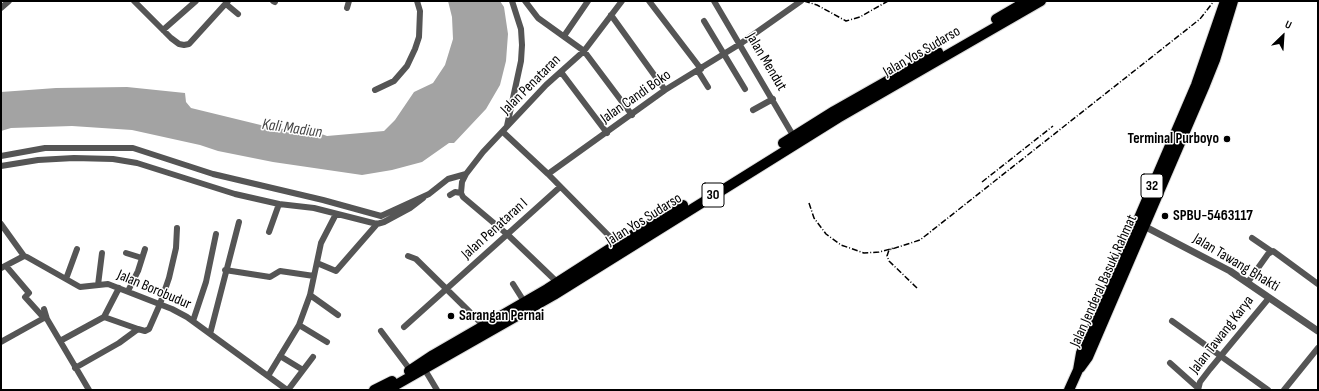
<!DOCTYPE html>
<style>
body{margin:0}
#map{position:relative;width:1319px;height:391px;overflow:hidden;background:#fff;font-family:"Sofia Sans Condensed",sans-serif}
canvas{display:block}
.frame{position:absolute;inset:0;border:2px solid #000;pointer-events:none}
.north{position:absolute;left:1263px;top:16px;width:40px;height:40px;-webkit-text-stroke:3px #fff;paint-order:stroke;rotate:25deg;font-size:11px;font-weight:700;line-height:16px;text-align:center;color:#000}
.north::after{content:'';display:block;margin:auto;width:14px;height:18px;background:#000;clip-path:polygon(50% 0,100% 100%,50% 72%,0 100%)}
</style>
<div id="map">
<canvas width="1319" height="391"></canvas>
<div class="frame"></div>
<div class="north">U</div>
</div>
<script>
const g = document.querySelector('canvas').getContext('2d');
g.lineJoin = 'round';
function paint(path, color) { g.fillStyle = color; g.fill(path, 'evenodd'); }
const toPath = rows => new Path2D(rows.map(r => 'M' + r).join(''));
function strokePath(path, color, width, dash) { g.strokeStyle = color; g.lineWidth = width; g.lineCap = dash ? 'butt' : 'round'; g.setLineDash(dash || []); g.stroke(path); }
function drawText(font, color, halo, rows, align = 'center') {
  g.font = font + ' "Sofia Sans Condensed",sans-serif'; g.lineWidth = 3; g.setLineDash([]); g.textBaseline = 'middle'; g.strokeStyle = halo; g.fillStyle = color; for (const [text, x, y, turn = 0] of rows) {
    g.save(); g.translate(x, y); g.rotate((+turn || 0) * Math.PI / 180); g.textAlign = isNaN(turn) ? turn : align; if (halo) g.strokeText(text, 0, 0); g.fillText(text, 0, 0); g.restore();
  }
}
const water = toPath([
 [448,1,500,1,504,7,508,34,506,61,500,85,486,109,454,143,449,143,422,162,392,170,362,175,273,162,218,151,200,145,132,130,72,126,11,128,1,131,1,92,56,88,127,87,185,93,186,102,191,108,277,129,305,128,327,136,384,131,395,120,414,92,433,83,445,65,453,39,452,17]
]);
const minor = toPath([
 [134,1,171,38,179,44,184,45,189,44,228,1],
 [273,1,275,2],
 [525,1,538,18,584,51,632,115],
 [649,1,701,69],
 [714,1,794,137],
 [226,4,238,14],
 [1,8,9,1],
 [347,8,349,1],
 [611,15,665,90],
 [704,21,745,89],
 [163,30,196,1],
 [564,36,588,1],
 [698,71,708,87],
 [561,72,607,133],
 [375,90,394,81,407,66,415,49,419,37,420,11,417,1],
 [753,110,773,99],
 [507,126,521,61,522,45,521,29,512,1],
 [503,132,548,174,617,244],
 [1,156,45,148,133,148,213,174,323,200,381,216,429,194,448,179,466,174],
 [1,166,38,160,74,158,113,159,137,163,235,194,279,204],
 [548,174,665,90,740,44,801,1],
 [450,195,455,192,461,193],
 [1,224,24,256],
 [269,232,279,204,314,208,377,224,384,222,410,208,423,198],
 [1252,238,1271,251],
 [126,253,142,258],
 [408,256,416,259,484,326],
 [317,263,336,271,377,224],
 [6,266,29,293,25,297,44,318],
 [1,268,24,256,27,257,80,287,108,284,172,309,187,317,287,390],
 [225,270,270,277,280,271,314,276],
 [66,279,77,249],
 [557,282,508,235,463,197,461,193,462,182,466,174,483,152,546,85,584,51,622,1],
 [1248,282,1268,254,1273,251,1318,284],
 [513,284,525,303],
 [98,285,102,253],
 [128,291,138,271,145,249],
 [310,295,338,315],
 [44,309,47,319],
 [104,317,119,288],
 [193,321,206,282,216,234],
 [1172,321,1268,390],
 [299,325,327,342],
 [404,327,560,187],
 [138,329,145,331,149,329,160,304,169,278,176,248,177,228],
 [381,331,411,371],
 [210,334,239,222],
 [60,341,104,317,138,329,119,343,75,368],
 [1,342,44,318,47,319,89,390],
 [280,356,303,370],
 [1170,363,1198,388],
 [425,370,437,390],
 [268,376,299,325,310,295,321,243,336,214],
 [288,390,313,357],
 [1198,390,1200,382,1210,369,1269,298],
 [1284,390,1318,348]
]);
const tertiary = toPath([
 [1140,224,1230,271,1318,331]
]);
const trunk = toPath([
 [996,19,1027,1],
 [783,143,834,111,938,52],
 [1080,368,1088,357,1205,85,1215,60,1233,1],
 [409,371,433,355,547,289,617,244,683,205],
 [374,390,392,381],
 [387,390,554,295,838,118,1041,1],
 [1069,390,1078,370,1081,353,1196,85,1225,1]
]);
const rail = toPath([
 [804,1,817,5,846,21,860,17,888,1],
 [982,182,1053,126],
 [809,203,814,218,826,234,841,245,864,253,879,252,894,248],
 [917,288,889,261,887,256,889,250,920,240,1200,19,1214,1]
]);
const markers = [
 [1227,139,4,"#000"],
 [1165,216,4,"#000"],
 [451,316,4,"#000"]
];
const shields = [
 [1152,186,22],
 [713,195,22]
];
const shieldNames = [
 ["32",1152,186],
 ["30",713,195]
];
const streetNames = [
 ["Jalan Yos Sudarso",922,52,-30],
 ["Jalan Mendut",766,62,59],
 ["Jalan Penataran",531,85,-45],
 ["Jalan Candi Boko",636,97,-35],
 ["Jalan Yos Sudarso",644,220,-32],
 ["Jalan Penataran I",495,229,-42],
 ["Jalan Tawang Bhakti",1236,263,31],
 ["Jalan Jenderal Basuki Rahmat",1104,281,-66],
 ["Jalan Borobudur",154,290,23],
 ["Jalan Tawang Karya",1222,335,-52]
];
const poiNames = [
 ["Terminal Purboyo",1219,139,"right"],
 ["SPBU-5463117",1173,216],
 ["Sarangan Pernai",459,316]
];
const waterNames = [
 ["Kali Madiun",292,129,8]
];
paint(water, '#a3a3a3');
strokePath(trunk, '#dbdbdb', 12);
strokePath(minor, '#555', 6);
strokePath(tertiary, '#555', 7);
strokePath(trunk, '#000', 10);
strokePath(rail, '#000', 1.5, [6, 2, 1, 2]);
for (const [x, y, r, color] of markers) { const dot = new Path2D(); dot.arc(x, y, r, 0, 2 * Math.PI); g.fillStyle = color; g.fill(dot); strokePath(dot, '#fff', 1.5); }
for (const [x, y, w] of shields) { const box = new Path2D(); box.roundRect(x - w / 2, y - 12, w, 24, 3); g.fillStyle = '#fff'; g.fill(box); strokePath(box, '#000', 1); }
drawText('bold 14px', '#000', null, shieldNames);
drawText('15px', '#000', '#fff', streetNames);
drawText('bold 15px', '#000', '#fff', poiNames, 'left');
drawText('italic 16px', '#444', '#fff', waterNames);
</script>
